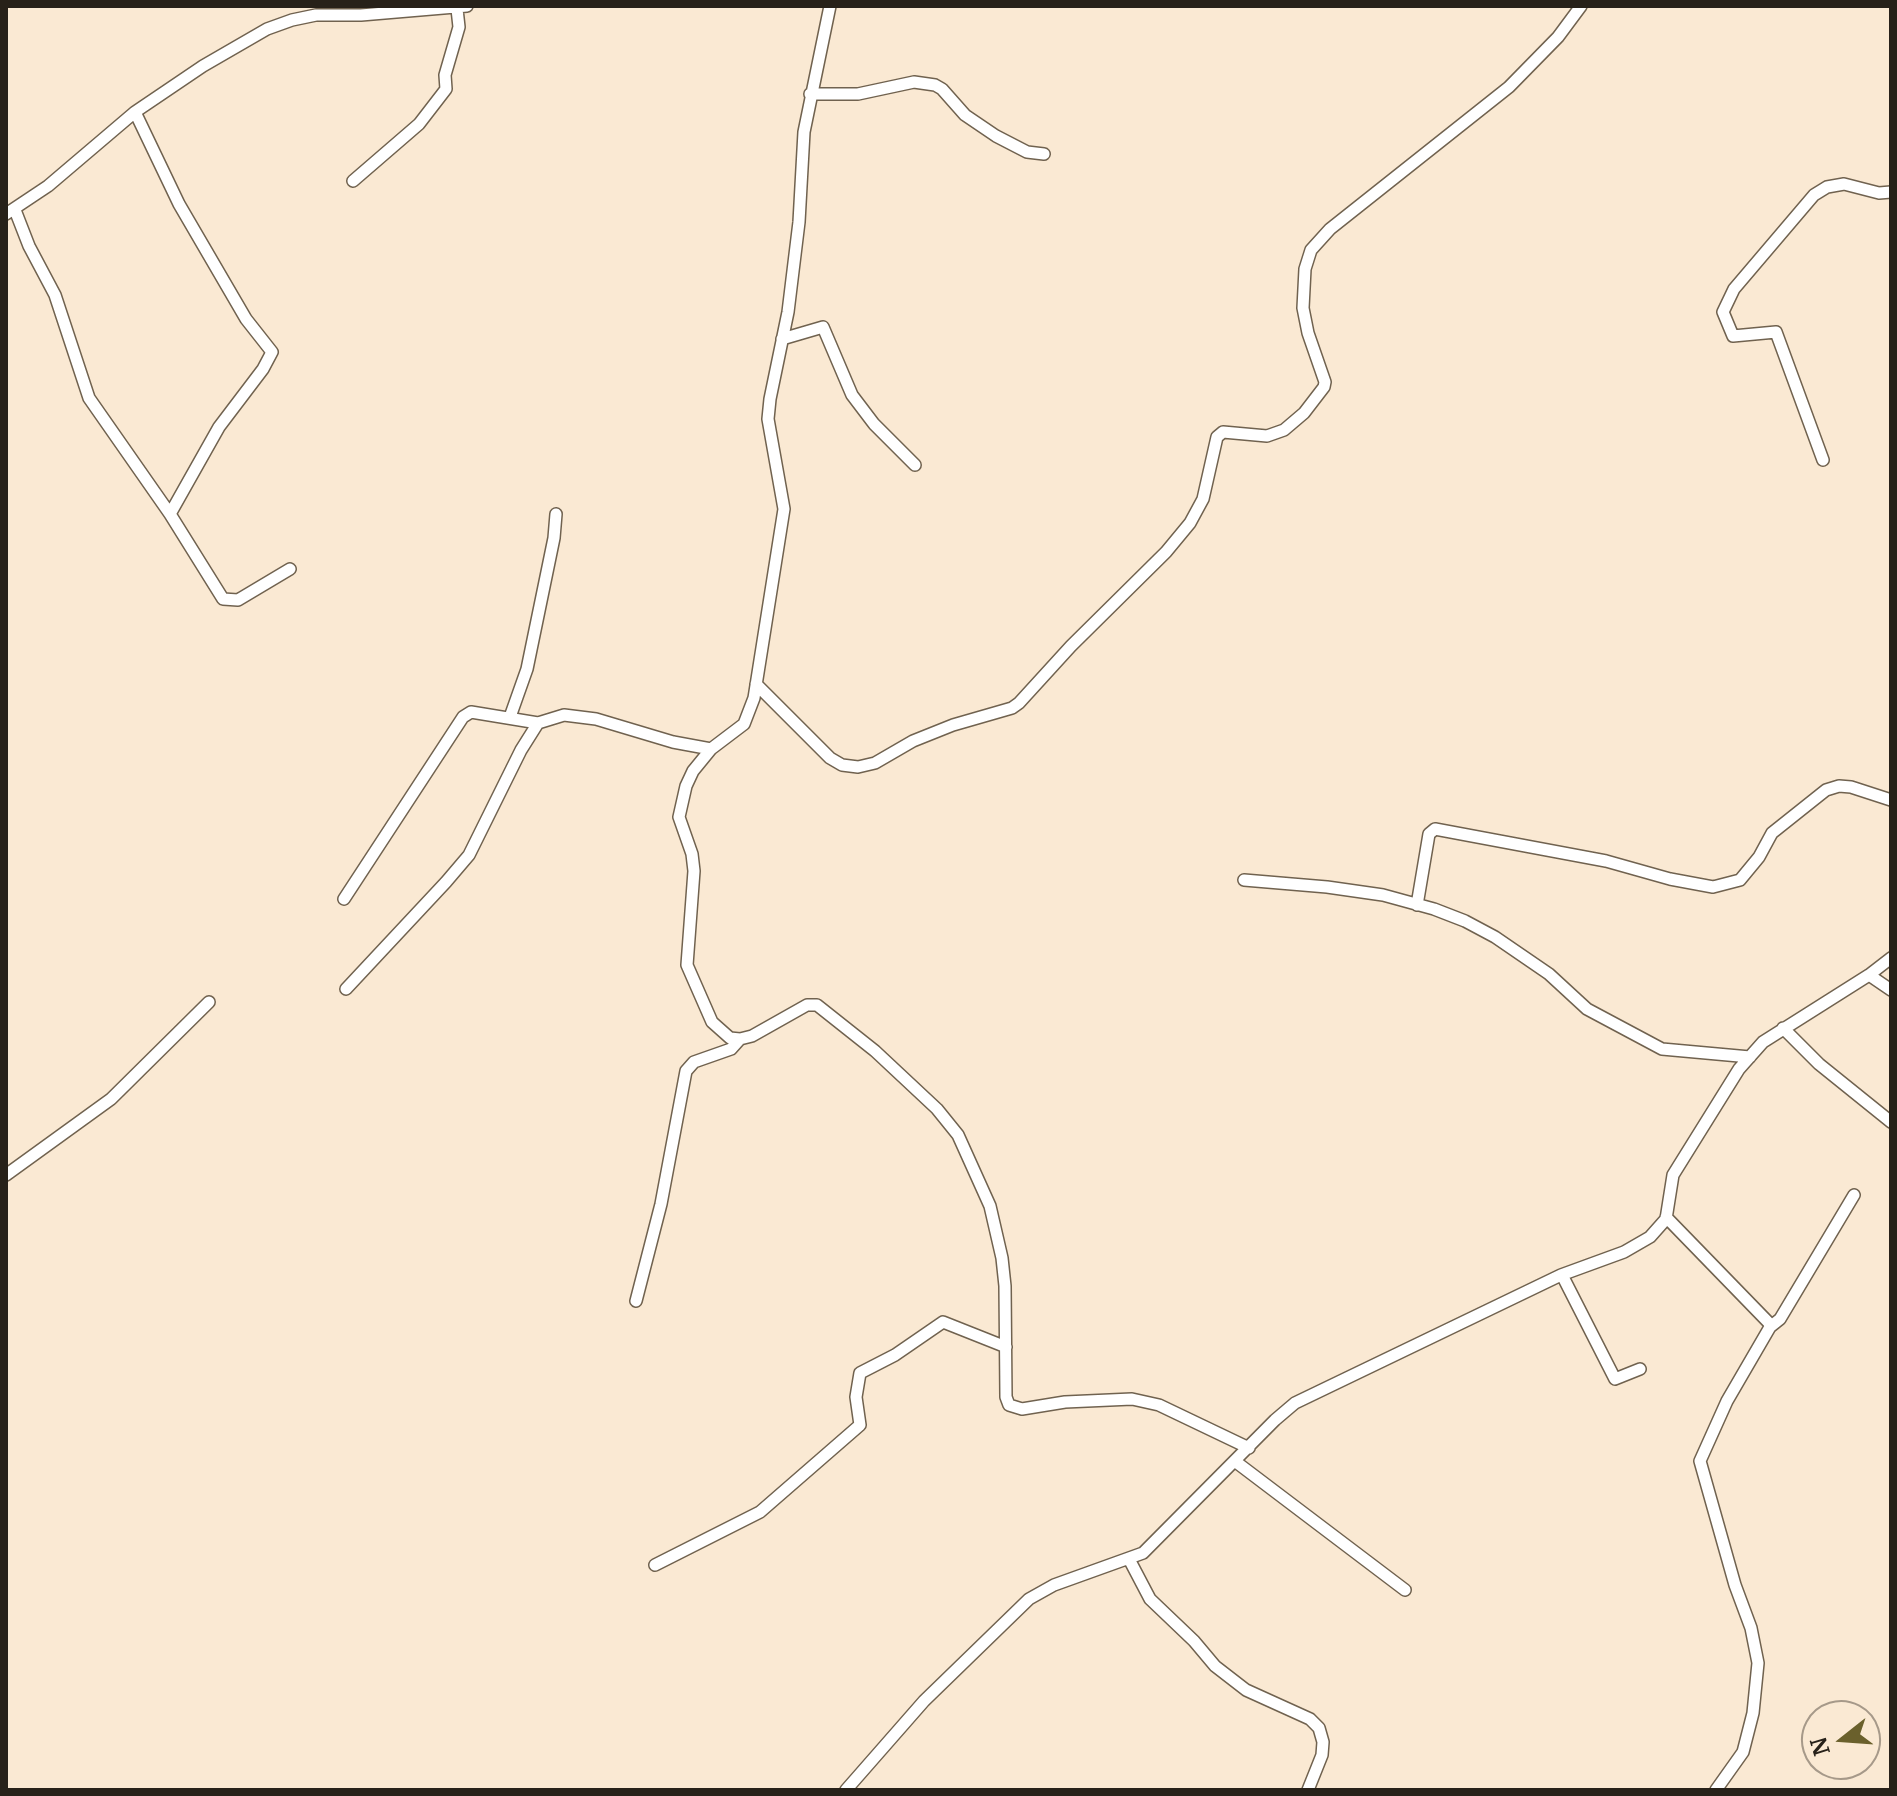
<!DOCTYPE html>
<style>
body{margin:0}
#map{position:relative;width:1897px;height:1796px;overflow:hidden;background:#fae9d3;font-family:Merriweather,serif}
canvas{display:block}
.frame{position:absolute;inset:0;border:8px solid #272119;pointer-events:none}
.north{position:absolute;left:1801px;top:1700px;width:80px;height:80px;box-sizing:border-box;background:#fae9d3;border:2px solid #a69989;border-radius:50%;rotate:253deg;font-size:22px;font-weight:700;line-height:32px;text-align:center;color:#272119}
.north::after{content:'';display:block;margin:auto;width:28px;height:36px;background:#6a602c;clip-path:polygon(50% 0,100% 100%,50% 72%,0 100%)}
</style>
<div id="map">
<canvas width="1897" height="1796"></canvas>
<div class="frame"></div>
<div class="north">N</div>
</div>
<script>
const g = document.querySelector('canvas').getContext('2d');
g.lineJoin = 'round';
const toPath = rows => new Path2D(rows.map(r => 'M' + r).join(''));
function strokePath(path, color, width, dash) { g.strokeStyle = color; g.lineWidth = width; g.lineCap = dash ? 'butt' : 'round'; g.setLineDash(dash || []); g.stroke(path); }
const street = toPath([
 [830,6,804,132,799,222,788,312,770,399,768,419,784,509,754,698,744,724,711,749,693,771,686,786,679,817,692,854,694,871,687,965,712,1022,730,1038,740,1039,752,1036,807,1005,817,1005,875,1051,937,1109,958,1135,990,1206,1002,1258,1005,1286,1006,1397,1009,1405,1022,1409,1065,1402,1132,1399,1159,1405,1249,1448],
 [810,94,858,94,914,82,935,85,942,89,965,115,996,136,1027,152,1044,154],
 [135,112,179,204,246,319,272,352,263,369,219,427,170,514],
 [353,181,419,124,446,89,445,75,459,27,457,9],
 [15,210,29,246,55,295,89,398,170,514,223,599,238,600,290,569],
 [6,214,48,186,135,112,203,66,267,29,292,20,316,15,361,15,467,6],
 [782,339,823,327,852,395,874,424,915,465],
 [1823,460,1776,332,1733,336,1723,312,1734,289,1814,195,1827,187,1844,184,1879,193,1891,192],
 [756,684,830,758,842,765,858,767,875,763,913,741,953,725,1012,708,1019,703,1071,646,1166,552,1190,523,1203,499,1217,437,1223,432,1267,436,1284,430,1304,413,1324,387,1325,382,1308,333,1303,308,1305,269,1311,250,1330,229,1509,87,1558,37,1581,6],
 [510,717,527,669,554,538,556,514],
 [1244,880,1327,887,1383,895,1434,909,1465,921,1495,937,1549,974,1587,1009,1662,1049,1750,1057],
 [344,899,463,717,471,712,538,723],
 [1417,905,1428,840,1429,834,1435,829,1606,861,1670,879,1713,887,1740,880,1759,857,1772,833,1826,790,1839,786,1851,787,1891,800],
 [1869,975,1891,990],
 [346,989,446,882,469,855,521,750,538,723,564,715,596,719,673,742,711,749],
 [1783,1028,1819,1064,1891,1122],
 [6,1175,111,1099,209,1002],
 [1666,1217,1769,1323,1770,1327,1727,1401,1700,1461,1735,1585,1751,1628,1758,1663,1753,1713,1743,1752,1716,1790],
 [1562,1275,1615,1379,1640,1369],
 [636,1301,661,1204,686,1071,694,1062,731,1049,740,1039],
 [1770,1327,1780,1319,1854,1195],
 [1236,1462,1405,1590],
 [1129,1559,1150,1599,1194,1641,1215,1666,1246,1690,1310,1719,1319,1728,1323,1742,1322,1755,1308,1790],
 [655,1565,760,1512,860,1425,856,1397,860,1373,895,1355,943,1322,1006,1347],
 [846,1790,924,1701,1029,1599,1054,1585,1143,1553,1275,1420,1295,1403,1561,1275,1624,1252,1650,1237,1666,1219,1673,1175,1739,1069,1763,1042,1869,975,1891,958]
]);
strokePath(street, '#70624f', 14);
strokePath(street, '#fff', 11);
</script>
